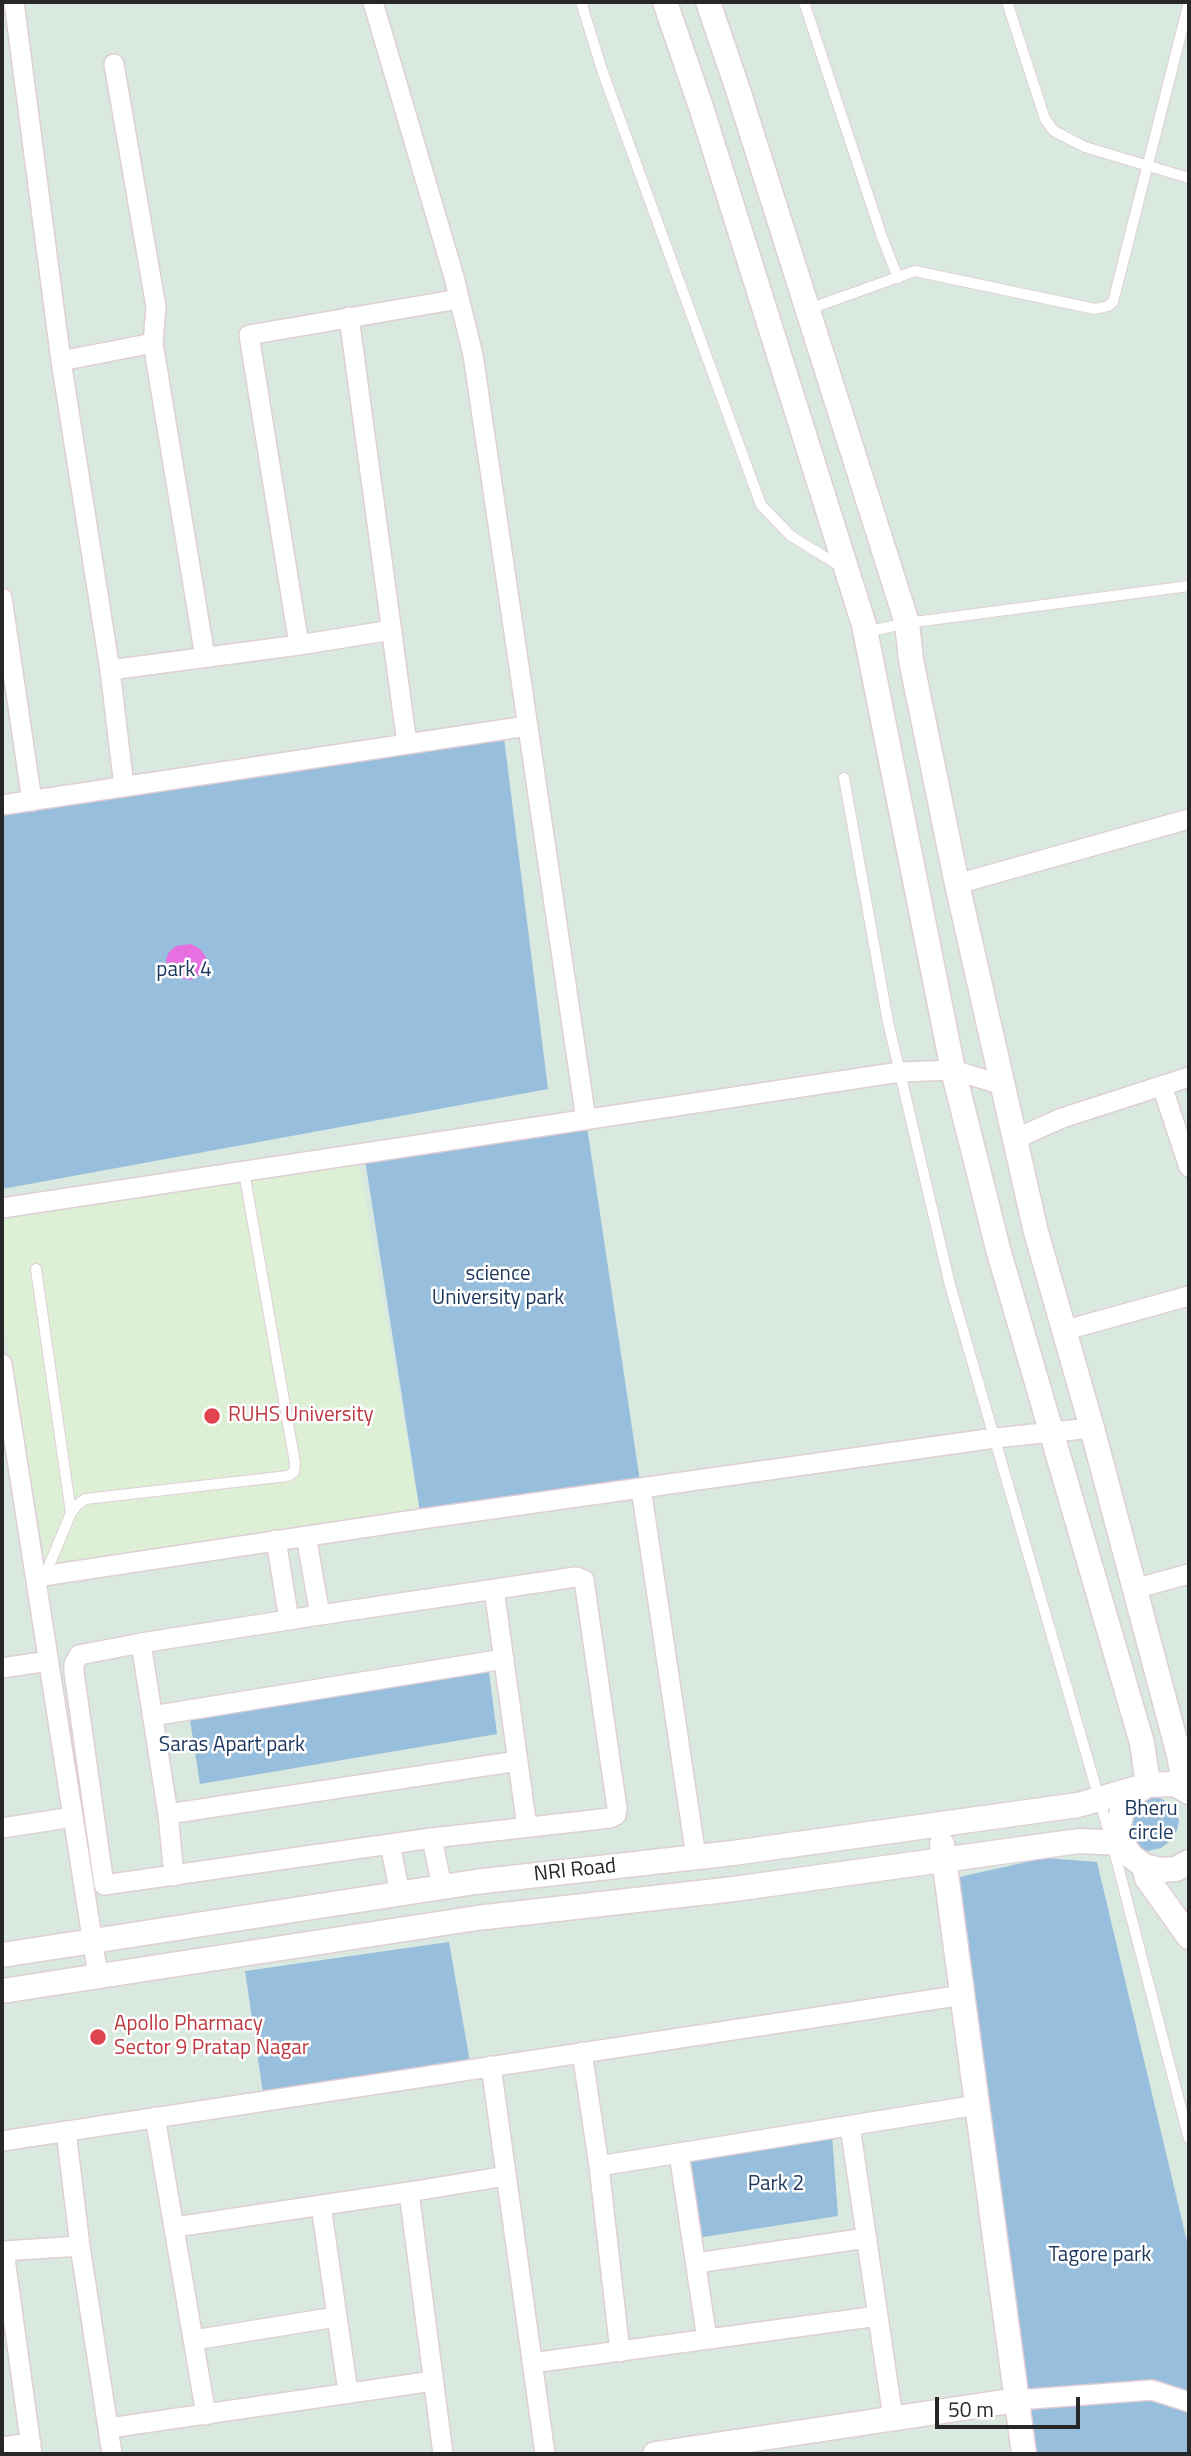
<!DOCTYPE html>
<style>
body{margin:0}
#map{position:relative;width:1191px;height:2456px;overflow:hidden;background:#d9e9df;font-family:"Titillium Web",sans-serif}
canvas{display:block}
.frame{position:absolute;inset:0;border:4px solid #272727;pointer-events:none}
.scale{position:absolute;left:935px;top:2397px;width:145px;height:32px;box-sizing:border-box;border:4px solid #272727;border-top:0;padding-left:9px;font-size:21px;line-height:24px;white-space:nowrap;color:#272727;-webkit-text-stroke:5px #fff;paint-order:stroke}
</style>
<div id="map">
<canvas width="1191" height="2456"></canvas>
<div class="frame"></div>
<div class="scale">50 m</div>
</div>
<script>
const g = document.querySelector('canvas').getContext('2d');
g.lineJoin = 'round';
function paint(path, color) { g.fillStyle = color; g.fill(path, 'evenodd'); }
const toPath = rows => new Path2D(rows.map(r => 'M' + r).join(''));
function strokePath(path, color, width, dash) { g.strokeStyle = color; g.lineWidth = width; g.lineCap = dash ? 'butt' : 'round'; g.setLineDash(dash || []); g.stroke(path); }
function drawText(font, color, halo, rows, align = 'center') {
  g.font = font + ' "Titillium Web",sans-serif'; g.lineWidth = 5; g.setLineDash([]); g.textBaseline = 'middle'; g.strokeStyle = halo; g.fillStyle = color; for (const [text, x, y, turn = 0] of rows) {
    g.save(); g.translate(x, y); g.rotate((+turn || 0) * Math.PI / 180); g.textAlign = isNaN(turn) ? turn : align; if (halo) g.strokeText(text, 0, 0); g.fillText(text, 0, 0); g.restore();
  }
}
const medical = toPath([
 [359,1163,421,1519,47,1570,2,1313,2,1218]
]);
const green = toPath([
 [504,738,548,1089,2,1189,2,815],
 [586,1120,641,1488,421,1519,364,1153],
 [489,1672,497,1734,200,1784,190,1720],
 [1152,1793,1173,1806,1179,1821,1177,1830,1170,1841,1161,1848,1147,1851,1136,1847,1124,1817],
 [1045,1858,1097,1862,1189,2250,1189,2454,1036,2454,959,1877],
 [449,1942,470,2062,263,2093,245,1971],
 [832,2135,838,2216,697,2238,680,2159]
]);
const water = toPath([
 [191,944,200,949,206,957,205,969,200,975,191,980,180,978,168,970,166,959,169,952,176,946]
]);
const service = toPath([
 [581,2,603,73,761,505,791,536,840,566],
 [804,2,882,237,898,278],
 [1007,2,1045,119,1054,131,1085,147,1189,178],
 [809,309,915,271,1095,309,1108,306,1113,302,1189,2],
 [866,632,907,623,1189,586],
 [844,778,888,1022,950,1285,1112,1843,1189,2139],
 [36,1269,71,1513],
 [45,1575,71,1513,77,1505,85,1499,288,1476,294,1472,295,1463,244,1172]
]);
const minor = toPath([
 [14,2,61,361],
 [373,2,454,277,473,355,586,1120],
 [114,64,156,307,153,343],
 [349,317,407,744],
 [2,598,32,801],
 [392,630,299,645,249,335,459,299],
 [110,670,61,361,153,343,205,657],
 [124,787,110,670,299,645],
 [2,805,527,726],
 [957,884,1189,819],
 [1162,1086,1189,1167],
 [1015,1139,1062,1118,1189,1077],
 [2,1208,900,1072,953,1070,1003,1085],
 [1066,1330,1189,1296],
 [2,1364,98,1976],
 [641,1488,696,1857],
 [306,1536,320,1615],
 [276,1540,289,1620],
 [36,1577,421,1519,995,1438,1092,1428],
 [494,1589,527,1827],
 [1134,1589,1189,1574],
 [141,1643,168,1814,174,1876],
 [2,1668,49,1661],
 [152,1716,504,1659],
 [168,1814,518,1761],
 [2,1828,73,1817],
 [390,1844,432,1838],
 [400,1894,390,1844,104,1885,74,1672,74,1664,79,1655,141,1643,320,1615,576,1577,584,1580,617,1808,616,1815,610,1818,432,1838,442,1887],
 [582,2052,599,2166,977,2105],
 [491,2066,545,2454],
 [155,2117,206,2415],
 [850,2126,893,2418],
 [66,2131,80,2246,112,2454],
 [2,2141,963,1995],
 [679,2154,707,2339],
 [599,2166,620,2352],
 [321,2206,348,2392],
 [175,2227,409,2192],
 [696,2263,867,2238],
 [194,2340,336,2317],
 [532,2363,878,2316],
 [1017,2400,1152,2390,1189,2402],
 [109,2428,433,2381],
 [2,2447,31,2443],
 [32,2454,4,2251,80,2246],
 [443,2454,409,2192,506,2176]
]);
const tertiary = toPath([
 [665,2,701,107,864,625,953,1070,998,1249,1142,1743,1148,1785],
 [708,2,738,90,907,623,911,660,957,884,1036,1232,1092,1428,1180,1759,1184,1788],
 [1189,1792,1175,1784,1148,1785,1132,1794,1122,1809,1119,1826,1122,1843,1131,1856,1144,1866,1160,1870,1176,1869,1189,1862],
 [942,1844,1024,2454],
 [1144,1866,1147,1878,1189,1937],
 [2,1955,475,1882,733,1853,1078,1805,1148,1785],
 [2,1991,477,1918,734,1889,1079,1841,1122,1843],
 [655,2454,1017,2400]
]);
const markers = [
 [212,1416,9,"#e0444e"],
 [98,2037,9,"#e0444e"]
];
const parkNames = [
 ["park 4",184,971],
 ["science",498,1275],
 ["University park",498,1299],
 ["Saras Apart park",232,1746],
 ["Bheru",1151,1810],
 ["circle",1151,1834],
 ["Park 2",776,2185],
 ["Tagore park",1100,2256]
];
const healthNames = [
 ["RUHS University",228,1416],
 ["Apollo Pharmacy",114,2025],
 ["Sector 9 Pratap Nagar",114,2049]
];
const streetNames = [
 ["NRI Road",575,1871,-6]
];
paint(medical, '#ddf0d6');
paint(green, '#97bedd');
paint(water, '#e770e0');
strokePath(service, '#e0ced5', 12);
strokePath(minor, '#e0ced5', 22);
strokePath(tertiary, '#e0ced5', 27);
strokePath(service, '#fff', 10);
strokePath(minor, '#fff', 19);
strokePath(tertiary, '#fff', 24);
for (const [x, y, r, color] of markers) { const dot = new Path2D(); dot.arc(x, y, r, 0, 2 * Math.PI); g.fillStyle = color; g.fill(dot); strokePath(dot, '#fff', 2.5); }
drawText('21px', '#1d385e', '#fff', parkNames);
drawText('21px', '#be3a42', '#fff', healthNames, 'left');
drawText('21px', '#272727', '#fff', streetNames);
</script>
